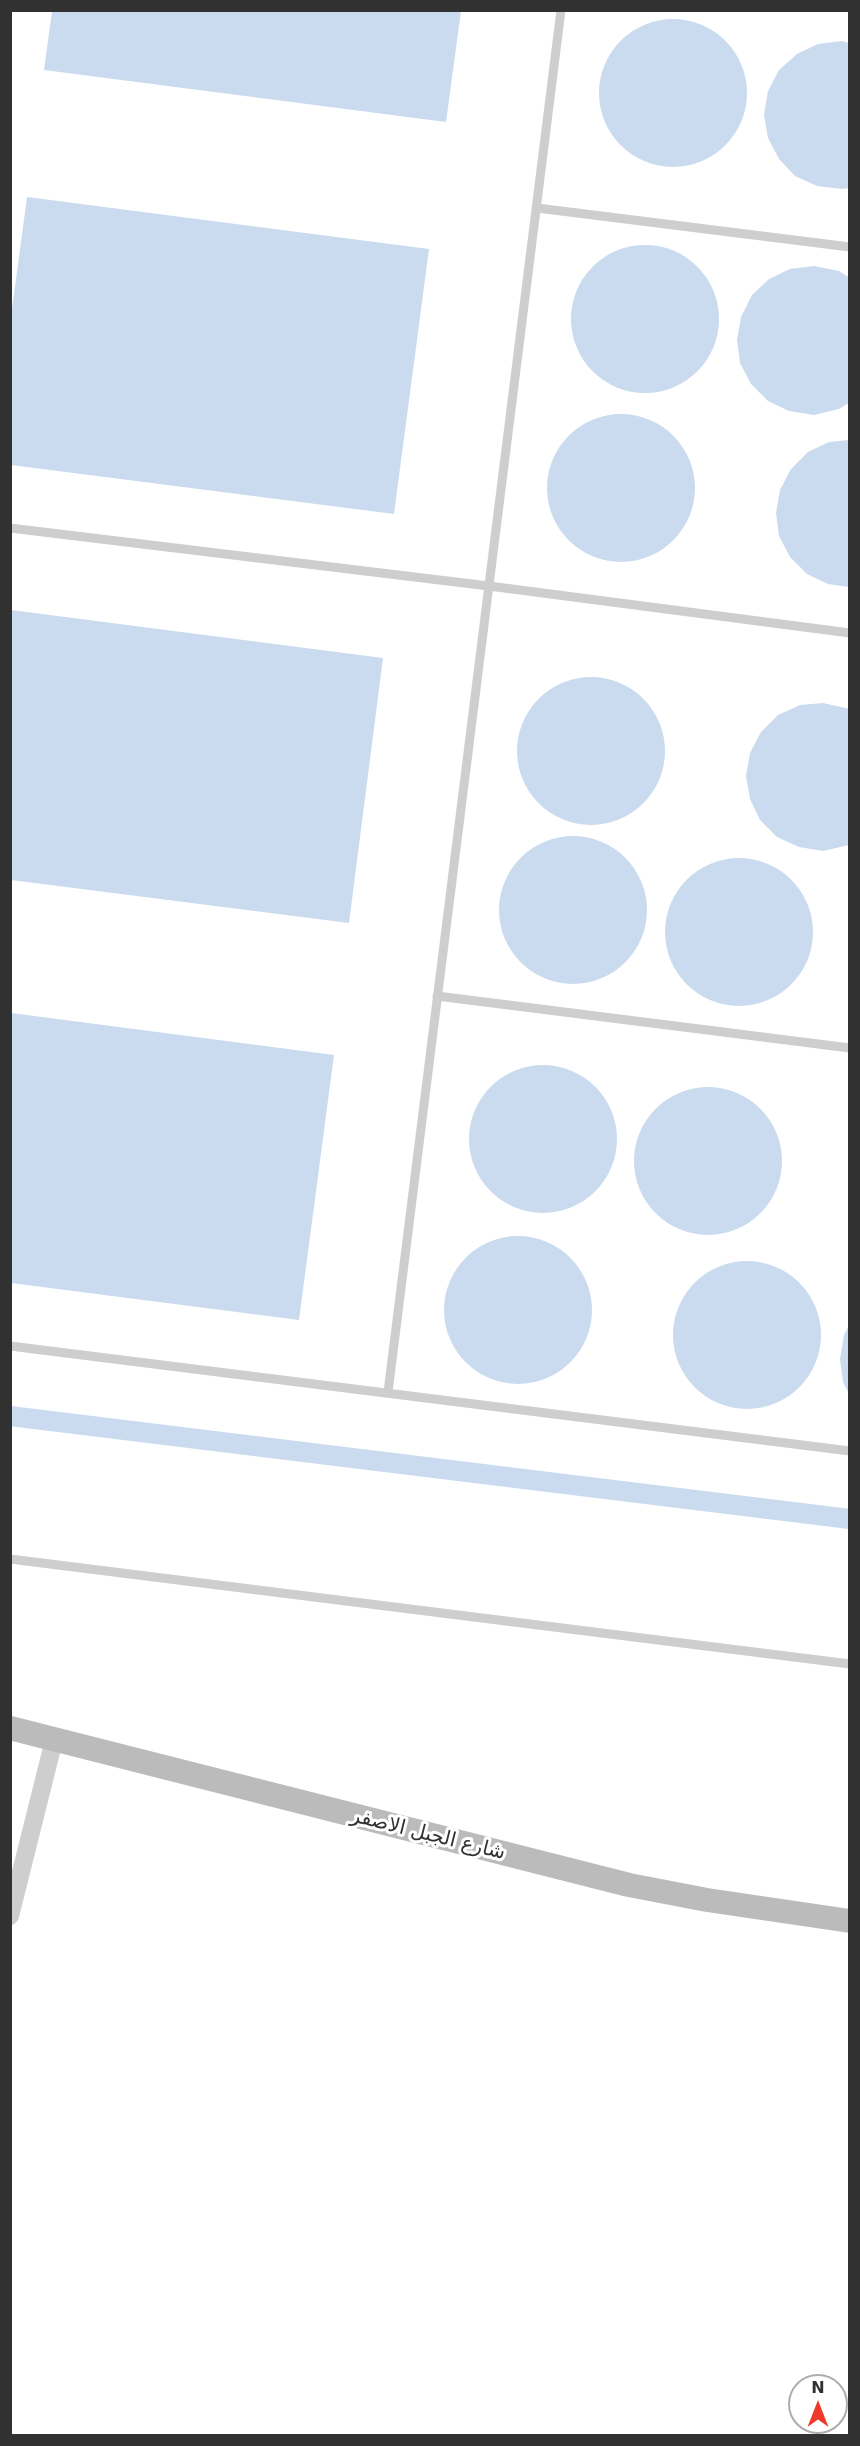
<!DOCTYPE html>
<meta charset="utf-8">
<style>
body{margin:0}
#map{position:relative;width:860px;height:2446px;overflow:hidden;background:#fff;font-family:"DejaVu Sans",sans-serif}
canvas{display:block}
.frame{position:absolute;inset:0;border:12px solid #313131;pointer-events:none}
.north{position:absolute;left:788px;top:2374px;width:60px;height:60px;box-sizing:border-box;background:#fff;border:2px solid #adadad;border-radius:50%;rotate:0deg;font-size:16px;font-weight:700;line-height:24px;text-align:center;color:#313131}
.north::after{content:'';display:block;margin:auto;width:21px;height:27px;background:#ef392b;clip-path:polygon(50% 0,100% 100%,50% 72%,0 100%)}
</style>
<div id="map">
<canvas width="860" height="2446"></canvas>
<div class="frame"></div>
<div class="north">N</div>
</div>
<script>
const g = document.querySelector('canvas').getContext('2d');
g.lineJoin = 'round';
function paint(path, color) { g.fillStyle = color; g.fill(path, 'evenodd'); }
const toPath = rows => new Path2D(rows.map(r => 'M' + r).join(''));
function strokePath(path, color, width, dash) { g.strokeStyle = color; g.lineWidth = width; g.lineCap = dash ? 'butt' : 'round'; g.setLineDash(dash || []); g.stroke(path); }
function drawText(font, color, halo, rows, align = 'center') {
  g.font = font + ' "DejaVu Sans","Noto Sans Arabic",sans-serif'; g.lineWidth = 6; g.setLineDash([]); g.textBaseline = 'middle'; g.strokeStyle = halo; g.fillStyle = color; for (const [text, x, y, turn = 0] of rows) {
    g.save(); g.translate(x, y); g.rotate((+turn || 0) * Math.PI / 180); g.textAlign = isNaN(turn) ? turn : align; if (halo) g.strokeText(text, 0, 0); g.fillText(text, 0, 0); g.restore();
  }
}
const water = toPath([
 [52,11,461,11,446,122,44,70],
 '599 93a74 74 0 1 1 148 0a74 74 0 1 1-148 0Z',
 [842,41,849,43,850,188,842,189,817,186,795,176,779,159,768,138,764,115,768,91,779,70,797,54,818,44],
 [27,197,429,249,394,514,11,465,10,324],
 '571 319a74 74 0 1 1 148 0a74 74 0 1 1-148 0Z',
 [814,266,839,271,850,278,849,403,839,409,814,415,789,411,768,401,751,384,740,363,737,340,741,317,752,295,769,279,790,269],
 '547 488a74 74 0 1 1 148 0a74 74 0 1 1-148 0Z',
 [849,440,850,440,849,587,828,584,807,574,790,557,779,536,776,513,780,490,791,469,808,452,829,442],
 [11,610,383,658,349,923,11,880],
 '517 751a74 74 0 1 1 148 0a74 74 0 1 1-148 0Z',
 [823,703,850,709,849,845,823,851,799,847,777,837,760,820,750,799,746,776,750,753,761,732,778,715,800,705],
 '499 910a74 74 0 1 1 148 0a74 74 0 1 1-148 0Z',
 '665 932a74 74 0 1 1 148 0a74 74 0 1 1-148 0Z',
 [11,1013,334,1055,299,1320,11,1283],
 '469 1139a74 74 0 1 1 148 0a74 74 0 1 1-148 0Z',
 '634 1161a74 74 0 1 1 148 0a74 74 0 1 1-148 0Z',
 '444 1310a74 74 0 1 1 148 0a74 74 0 1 1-148 0Z',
 '673 1335a74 74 0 1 1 148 0a74 74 0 1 1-148 0Z',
 [849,1325,849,1394,843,1382,840,1359,844,1335]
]);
const canal = toPath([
 [10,1416,850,1519]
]);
const lane = toPath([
 [537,208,850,247],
 [10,528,489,586,850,633],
 [437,996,850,1048],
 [10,1346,850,1451],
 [388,1392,561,10],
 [10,1559,850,1664]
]);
const street = toPath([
 [10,1916,54,1740]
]);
const secondary = toPath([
 [10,1728,629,1885,707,1900,850,1921]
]);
const streetNames = [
 ["شارع الجبل الاصفر",428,1835,14]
];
paint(water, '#cadbef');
strokePath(canal, '#cadbef', 20);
strokePath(lane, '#cecece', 9);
strokePath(street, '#cecece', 18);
strokePath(secondary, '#bbb', 24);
drawText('20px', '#313131', '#fff', streetNames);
</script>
